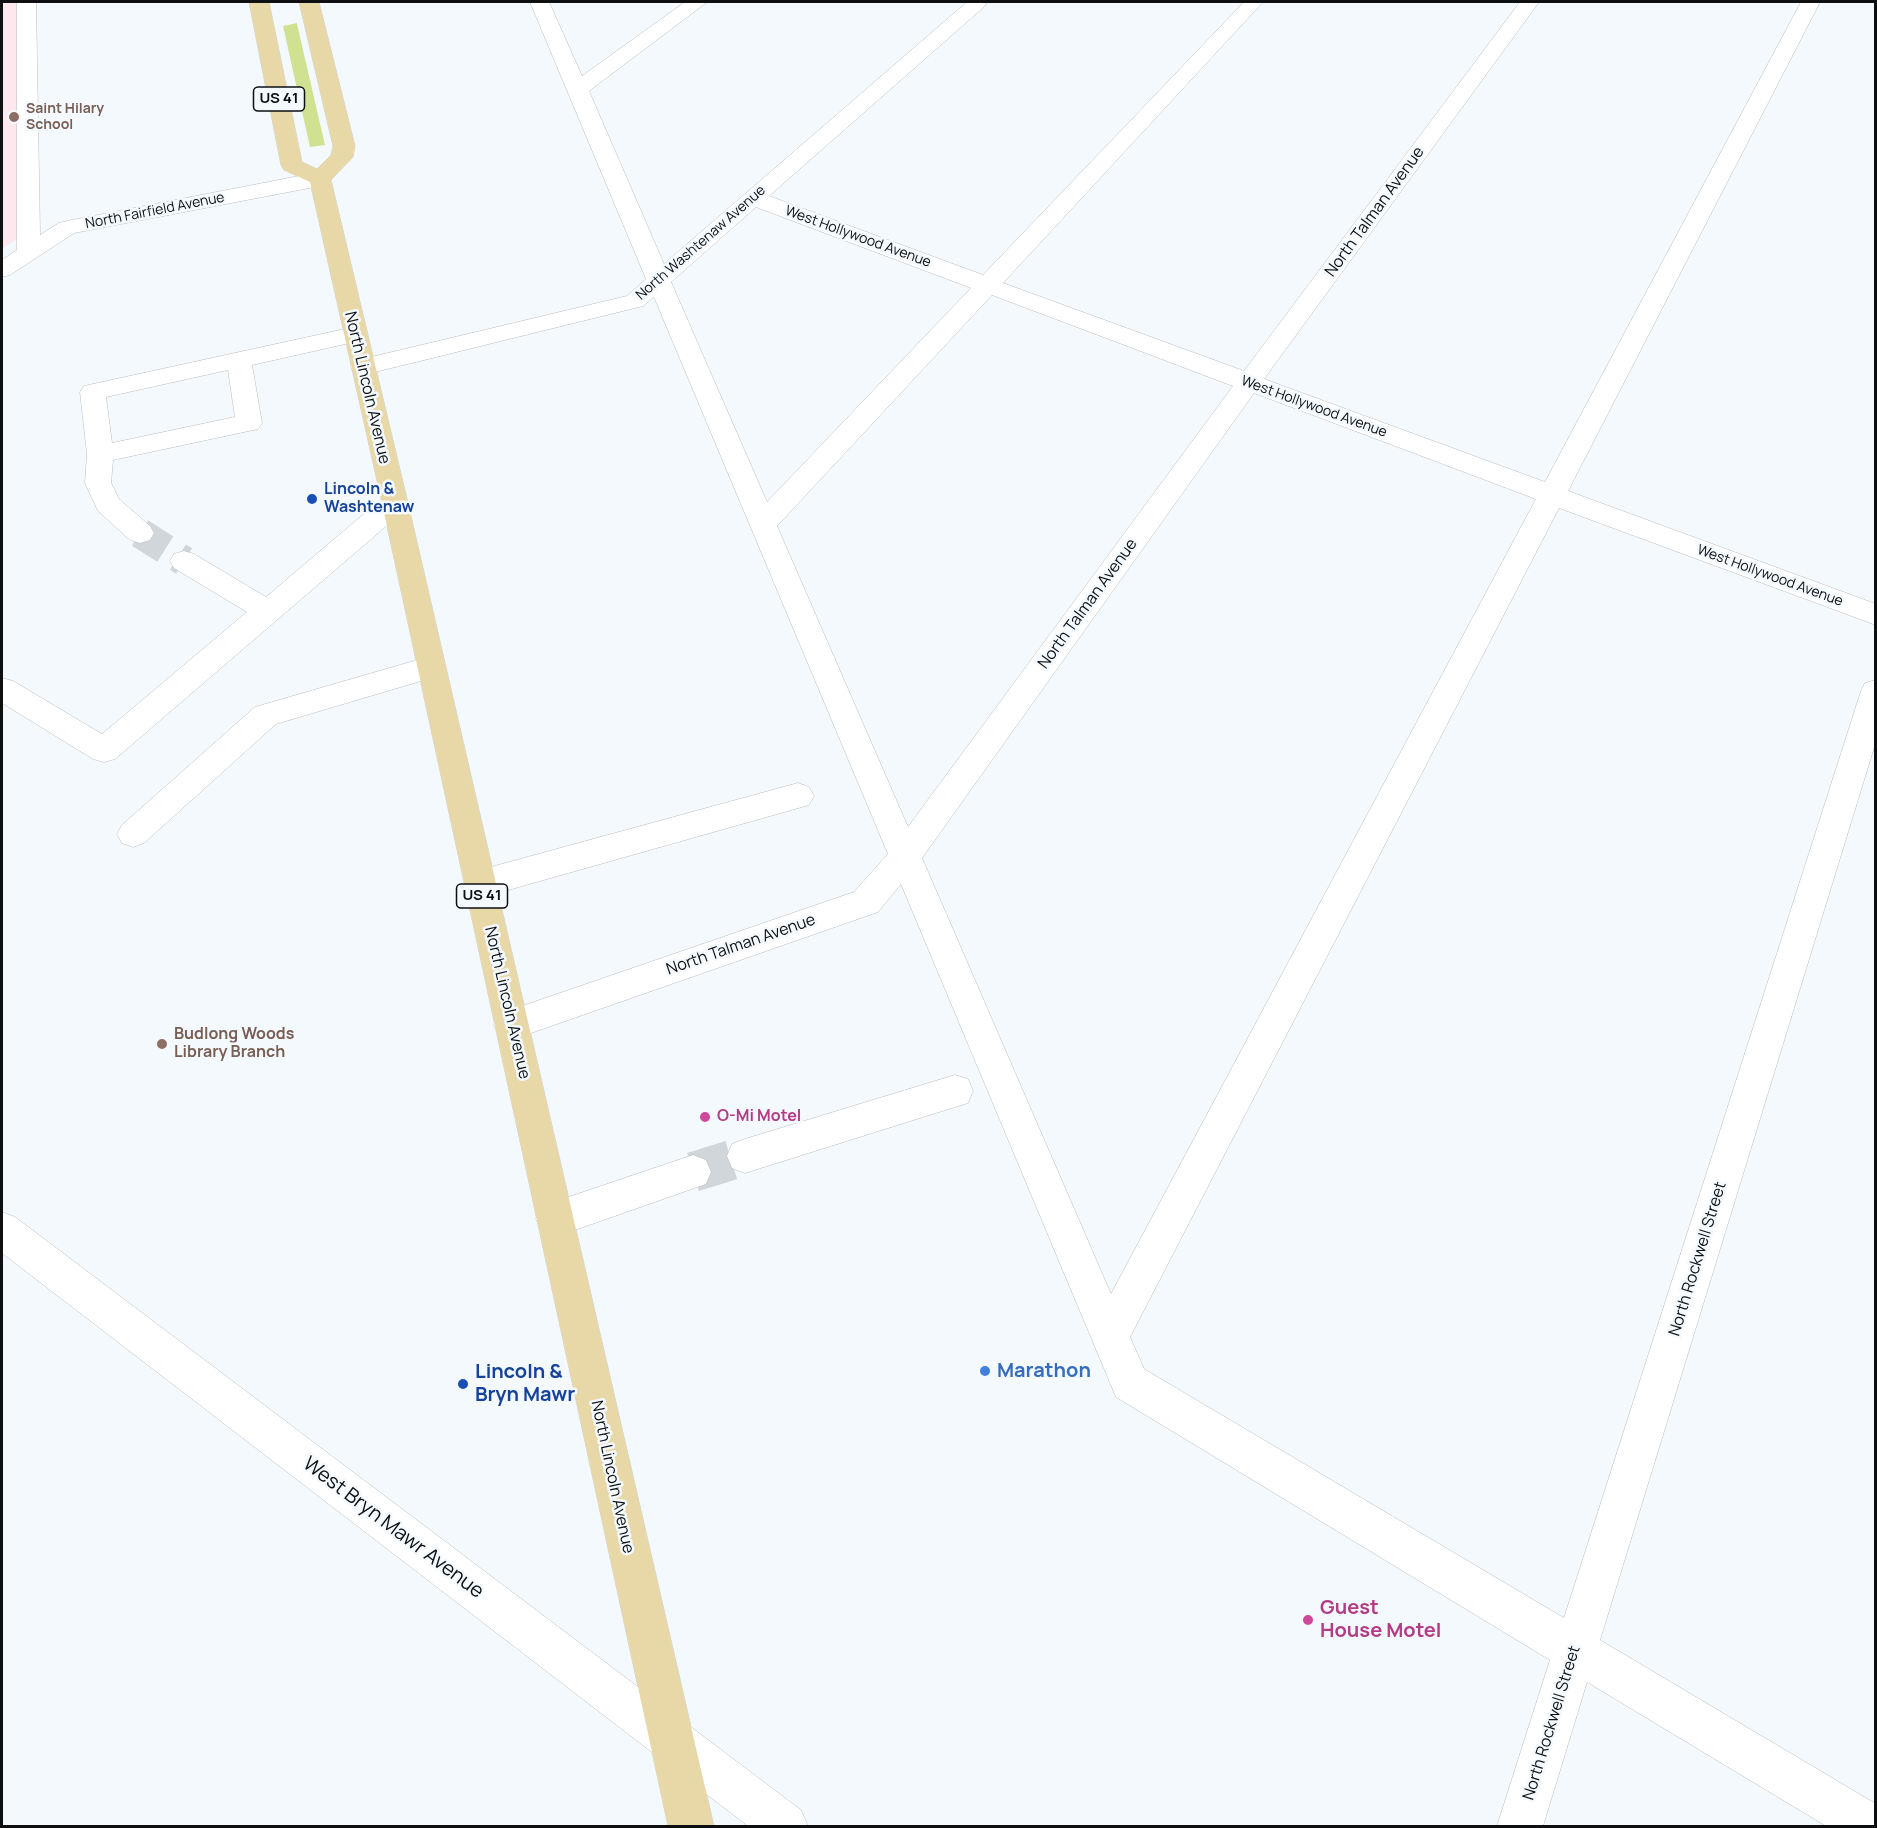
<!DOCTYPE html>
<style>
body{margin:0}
#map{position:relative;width:1877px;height:1828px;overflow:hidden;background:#f4f9fe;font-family:Manrope,sans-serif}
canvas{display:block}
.frame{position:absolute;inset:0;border:3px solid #0d0f10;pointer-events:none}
</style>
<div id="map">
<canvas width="1877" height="1828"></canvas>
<div class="frame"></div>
</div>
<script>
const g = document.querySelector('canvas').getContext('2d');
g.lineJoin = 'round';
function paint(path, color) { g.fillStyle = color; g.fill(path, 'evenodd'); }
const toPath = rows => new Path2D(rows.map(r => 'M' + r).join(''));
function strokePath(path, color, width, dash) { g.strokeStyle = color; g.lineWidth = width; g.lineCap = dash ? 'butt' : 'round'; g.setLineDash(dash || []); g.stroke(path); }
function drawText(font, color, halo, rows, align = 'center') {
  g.font = font + ' Manrope,sans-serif'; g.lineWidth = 5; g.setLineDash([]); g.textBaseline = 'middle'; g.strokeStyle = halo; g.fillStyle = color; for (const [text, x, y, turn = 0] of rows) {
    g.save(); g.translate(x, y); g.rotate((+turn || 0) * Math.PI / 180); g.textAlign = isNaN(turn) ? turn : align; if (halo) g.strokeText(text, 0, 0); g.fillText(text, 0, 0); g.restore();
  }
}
const education = toPath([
 [2,2,26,2,28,232,2,249]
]);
const green = toPath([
 [297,23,297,24,325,145,310,147,283,26]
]);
const minorTunnelFar1 = toPath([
 [140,533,184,561]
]);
const minorTunnel = toPath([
 [693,1172,745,1156]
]);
const minor = toPath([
 [17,2,36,2,40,235,59,223,67,221,320,172,328,174,331,179,328,184,320,186,74,233,10,275,2,277,2,260,17,250,17,2],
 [530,2,549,2,582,76,685,2,707,2,589,91,664,264,967,2,987,2,985,6,769,196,983,275,1244,2,1263,2,1003,283,1244,371,1520,2,1539,2,1264,379,1545,482,1801,2,1820,2,1568,491,1876,604,1876,625,1559,508,1130,1337,1144,1369,1564,1618,1861,691,1865,683,1876,680,1876,741,1600,1640,1876,1804,1876,1826,1826,1826,1587,1682,1543,1826,1497,1826,1550,1660,1116,1397,901,884,878,912,511,1040,499,1036,494,1025,499,1014,854,892,888,854,654,297,643,306,363,375,354,373,351,367,354,361,363,359,627,296,646,279,530,2],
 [756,207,971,288,767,502,671,282,756,207],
 [992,295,1233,386,908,827,777,526,992,295],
 [1254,393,1536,499,1111,1294,922,858,1254,393],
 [354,327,363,330,366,335,363,340,252,365,262,423,258,429,113,460,111,483,119,499,150,526,154,533,150,540,140,543,130,540,98,511,85,483,87,454,80,392,84,386,354,327],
 [228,370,235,417,112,443,106,397,228,370],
 [395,494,405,496,408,503,405,510,115,759,104,762,93,759,2,703,2,678,13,681,102,734,247,612,174,568,170,561,174,554,184,551,194,554,266,597,385,496,395,494],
 [431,656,441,659,446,667,441,675,276,724,144,843,133,847,122,843,117,834,122,825,255,707,431,656],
 [798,783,809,787,814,796,809,805,480,898,468,894,464,884,468,874,480,870,798,783],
 [955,1075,968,1079,973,1091,968,1103,955,1107,745,1173,732,1168,727,1156,732,1144,745,1139,955,1075],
 [693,1155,706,1160,711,1172,706,1184,555,1237,542,1232,536,1219,542,1206,693,1155],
 [2,1212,15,1217,801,1810,808,1826,748,1826,2,1253,2,1212]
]);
const major = toPath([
 [249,2,269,2,302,162,317,169,331,155,333,146,299,2,319,2,355,146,353,157,331,180,408,503,714,1826,668,1826,382,503,310,182,284,170,281,165,249,2]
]);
const markers = [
 [14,117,6,"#8d6e63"],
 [312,499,6,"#1a4fb4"],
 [162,1044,6,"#8d6e63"],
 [705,1117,6,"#d1479c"],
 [985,1371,6,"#3f7fe0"],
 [463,1384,6,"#1a4fb4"],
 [1308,1620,6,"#d1479c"]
];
const farEducationnames = [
 ["Saint Hilary",26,109],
 ["School",26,125]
];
const farStreetnames = [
 ["North Fairfield Avenue",155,211,-11],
 ["West Hollywood Avenue",858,237,20],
 ["North Washtenaw Avenue",701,243,-41],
 ["West Hollywood Avenue",1314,407,20],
 ["West Hollywood Avenue",1770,576,20]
];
const shields = [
 [279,99,51],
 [482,896,51]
];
const shieldNames = [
 ["US 41",279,99],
 ["US 41",482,896]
];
const streetNames = [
 ["North Talman Avenue",1375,212,-54],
 ["North Lincoln Avenue",367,388,77],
 ["North Talman Avenue",1088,604,-54],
 ["North Talman Avenue",741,945,-19],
 ["North Lincoln Avenue",507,1003,77],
 ["North Rockwell Street",1698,1259,-73],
 ["North Lincoln Avenue",612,1477,78],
 ["North Rockwell Street",1552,1723,-73]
];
const transitNames = [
 ["Lincoln &",324,490],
 ["Washtenaw",324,508]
];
const educationNames = [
 ["Budlong Woods",174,1035],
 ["Library Branch",174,1053]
];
const hotelNames = [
 ["O-Mi Motel",717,1117]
];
const nearShopnames = [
 ["Marathon",997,1371]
];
const nearTransitnames = [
 ["Lincoln &",475,1372],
 ["Bryn Mawr",475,1395]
];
const nearStreetnames = [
 ["West Bryn Mawr Avenue",393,1528,37]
];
const nearHotelnames = [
 ["Guest",1320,1608],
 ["House Motel",1320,1631]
];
paint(education, '#fde8ed');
paint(green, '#d0e292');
strokePath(minorTunnelFar1, '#d1d6da', 30, [30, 15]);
strokePath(minorTunnel, '#d1d6da', 40, [40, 20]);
strokePath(minor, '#b9bdc2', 1);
strokePath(major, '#d3d4d4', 1);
paint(minor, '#fff');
paint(major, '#e8d8a8');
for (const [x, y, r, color] of markers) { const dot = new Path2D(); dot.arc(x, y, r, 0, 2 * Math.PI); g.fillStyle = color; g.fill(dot); strokePath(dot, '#f4f9fe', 2); }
drawText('bold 14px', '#785e54', '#f4f9fe', farEducationnames, 'left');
drawText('14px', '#0d0f10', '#f4f9fe', farStreetnames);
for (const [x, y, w] of shields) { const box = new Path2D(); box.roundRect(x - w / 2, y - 12, w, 24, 4.5); g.fillStyle = '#f4f9fe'; g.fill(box); strokePath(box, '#0d0f10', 1.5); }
drawText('bold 15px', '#0d0f10', null, shieldNames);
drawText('16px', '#0d0f10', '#f4f9fe', streetNames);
drawText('bold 16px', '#164399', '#f4f9fe', transitNames, 'left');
drawText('bold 16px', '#785e54', '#f4f9fe', educationNames, 'left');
drawText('bold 16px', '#b23c85', '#f4f9fe', hotelNames, 'left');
drawText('bold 20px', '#366cbe', '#f4f9fe', nearShopnames, 'left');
drawText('bold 20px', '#164399', '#f4f9fe', nearTransitnames, 'left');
drawText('20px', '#0d0f10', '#f4f9fe', nearStreetnames);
drawText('bold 20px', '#b23c85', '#f4f9fe', nearHotelnames, 'left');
</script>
